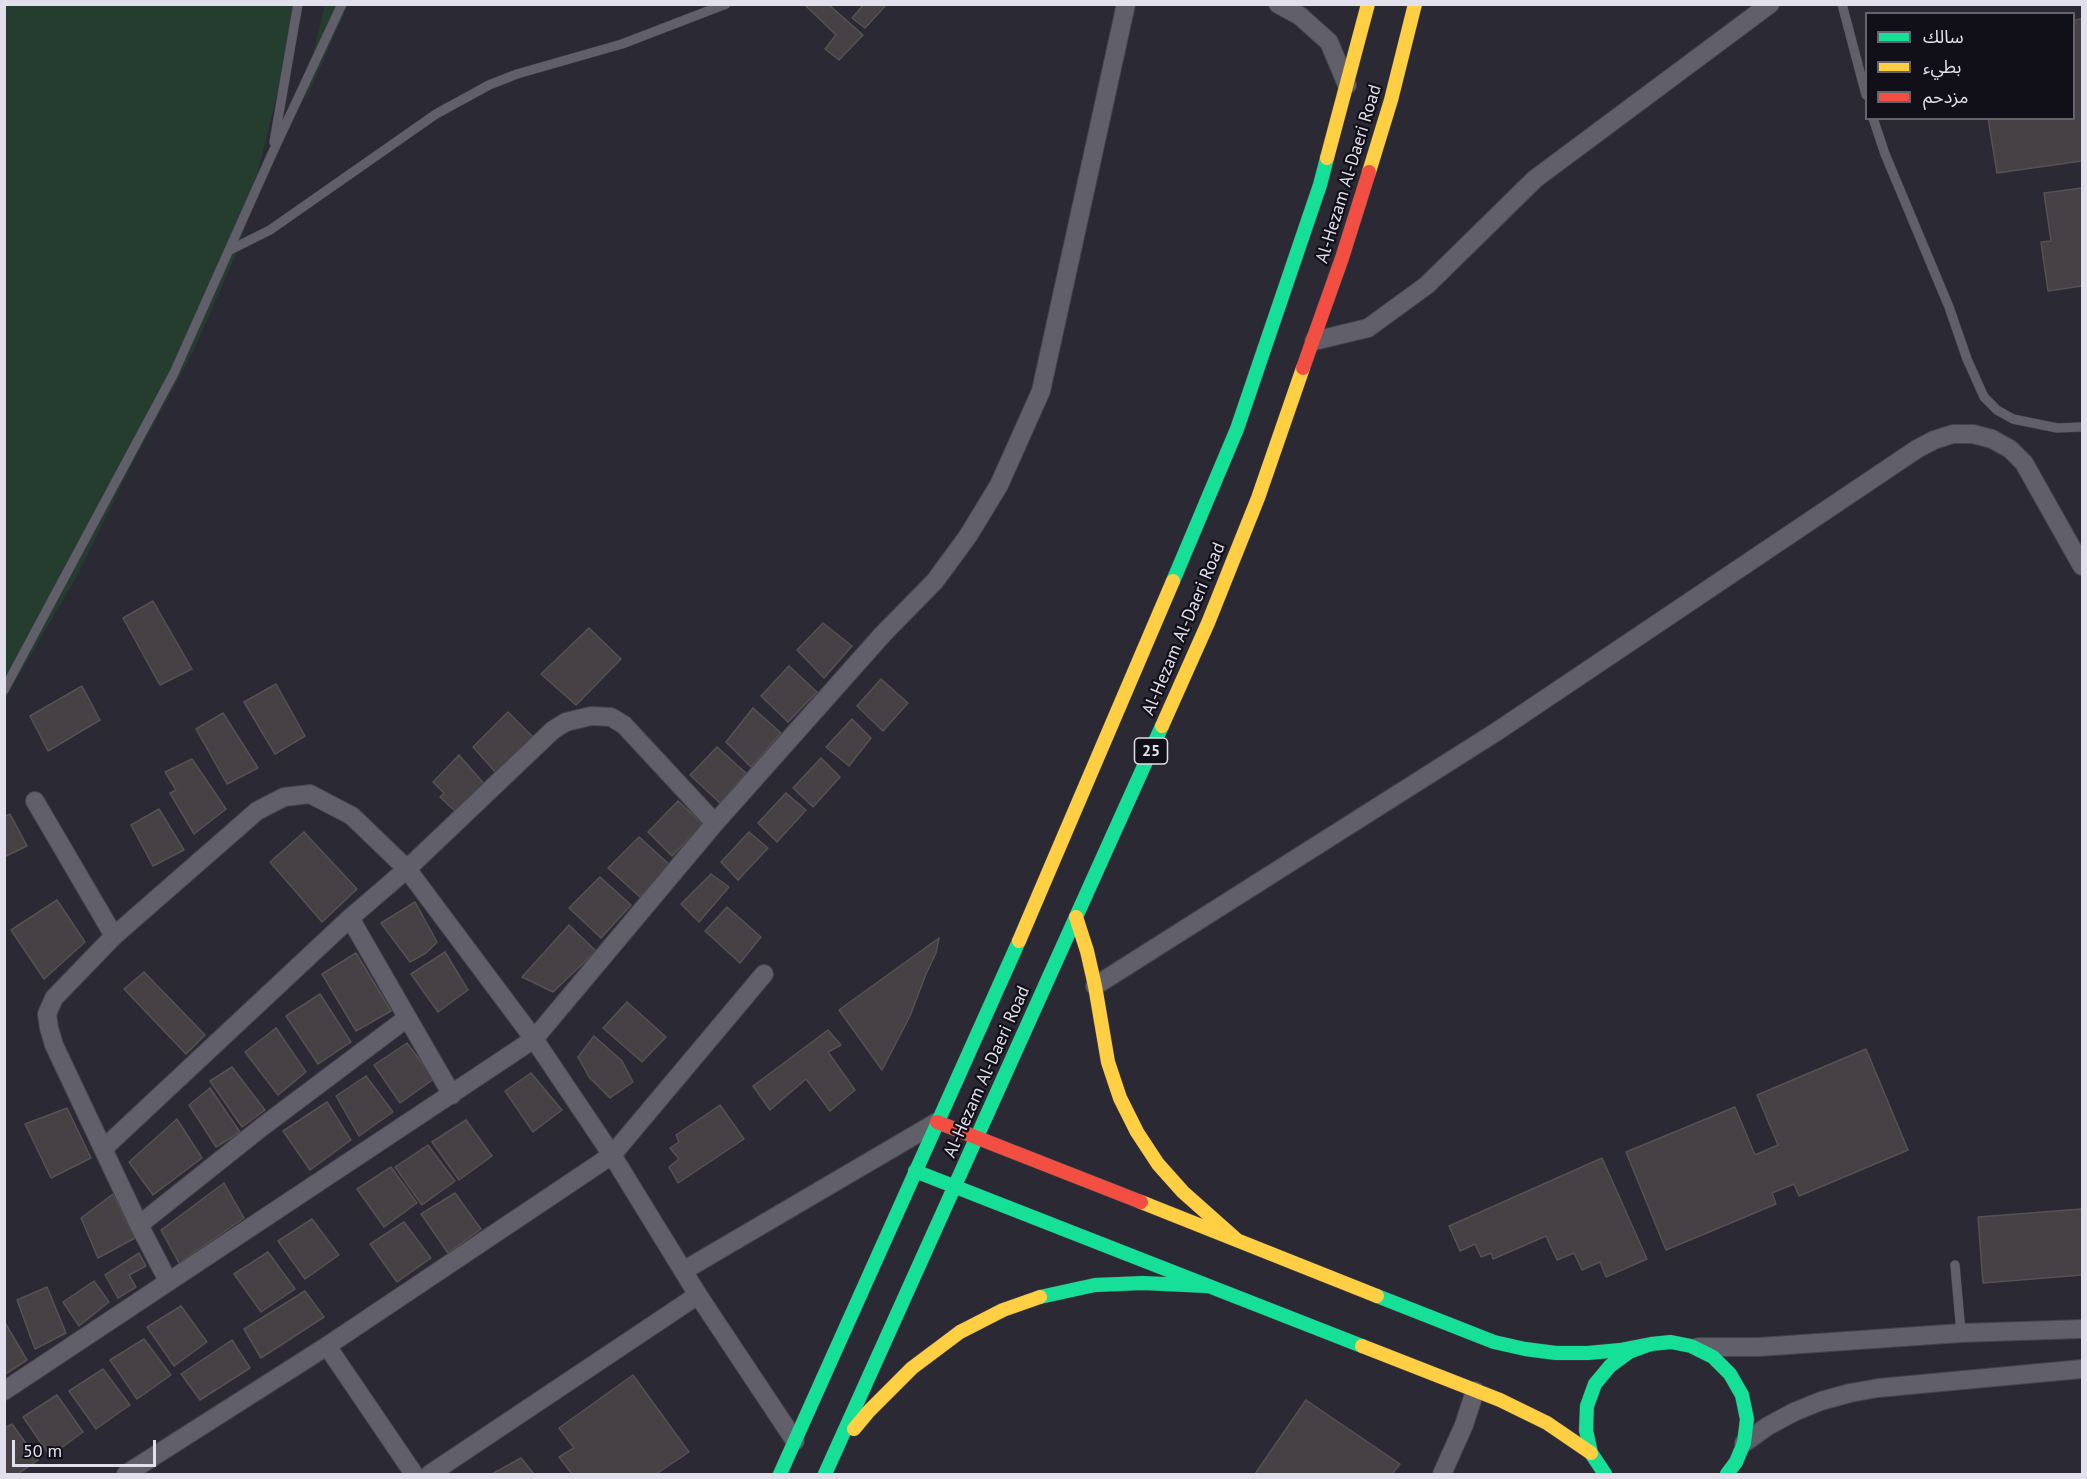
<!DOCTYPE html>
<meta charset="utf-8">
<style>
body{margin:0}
#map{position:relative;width:2087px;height:1479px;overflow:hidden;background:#2b2934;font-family:"PT Sans","Noto Sans Arabic",sans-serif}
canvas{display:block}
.frame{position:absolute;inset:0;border:6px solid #e2e0ed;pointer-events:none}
.legend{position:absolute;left:1865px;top:12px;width:210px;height:108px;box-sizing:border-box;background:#110f18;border:2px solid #65636d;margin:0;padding:8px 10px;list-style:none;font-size:18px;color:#e2e0ed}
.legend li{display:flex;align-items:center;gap:12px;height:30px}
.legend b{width:30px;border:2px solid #65636d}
.scale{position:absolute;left:12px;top:1440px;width:144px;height:27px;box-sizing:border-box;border:3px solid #e2e0ed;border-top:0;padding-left:8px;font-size:18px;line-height:21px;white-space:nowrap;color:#e2e0ed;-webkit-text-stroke:4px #110f18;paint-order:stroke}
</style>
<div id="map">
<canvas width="2087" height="1479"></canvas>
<div class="frame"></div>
<ul class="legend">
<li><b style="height:8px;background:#16e098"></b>سالك</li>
<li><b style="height:8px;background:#ffcf43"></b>بطيء</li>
<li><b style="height:8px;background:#f24e42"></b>مزدحم</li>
</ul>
<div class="scale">50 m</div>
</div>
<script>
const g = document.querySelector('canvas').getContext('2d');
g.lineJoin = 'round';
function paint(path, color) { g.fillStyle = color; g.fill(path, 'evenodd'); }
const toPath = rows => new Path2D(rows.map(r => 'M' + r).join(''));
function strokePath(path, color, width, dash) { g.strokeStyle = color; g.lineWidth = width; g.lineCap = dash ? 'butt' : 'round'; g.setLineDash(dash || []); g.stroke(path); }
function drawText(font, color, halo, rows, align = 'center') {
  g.font = font + ' "PT Sans",sans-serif'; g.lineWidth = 4.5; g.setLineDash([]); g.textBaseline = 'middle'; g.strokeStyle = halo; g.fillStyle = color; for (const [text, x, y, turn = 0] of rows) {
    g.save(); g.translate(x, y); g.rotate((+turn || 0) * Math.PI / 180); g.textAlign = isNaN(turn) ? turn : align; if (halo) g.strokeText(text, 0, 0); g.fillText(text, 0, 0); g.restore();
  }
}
const green = toPath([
 [5,5,299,5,240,245,193,352,129,470,78,574,5,699],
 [325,5,348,5,306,99,303,92]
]);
const building = toPath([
 [804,4,828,4,863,35,839,60,825,49,836,35,804,4],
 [864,4,887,4,865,28,852,18,864,4],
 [2082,19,2082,161,1997,173,1988,118,2074,118,2074,20,2082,19],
 [2082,188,2082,286,2048,291,2041,242,2051,241,2044,193,2082,188],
 [153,601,192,669,160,685,123,618,153,601],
 [823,623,852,646,824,678,797,650,823,623],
 [589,628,621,659,576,705,541,674,589,628],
 [789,666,817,692,788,722,761,696,789,666],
 [881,679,908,703,883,731,857,706,881,679],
 [276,684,305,736,275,754,244,702,276,684],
 [82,686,100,720,48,751,30,716,82,686],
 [753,708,781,733,751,767,726,742,753,708],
 [508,712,534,738,498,775,473,747,508,712],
 [223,713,258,768,227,784,196,729,223,713],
 [852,719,871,738,849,766,826,747,852,719],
 [717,747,746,773,720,803,690,775,717,747],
 [459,755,486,786,457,813,440,797,444,793,433,782,459,755],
 [821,758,840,777,813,807,793,788,821,758],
 [192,759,226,809,194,834,170,793,176,790,165,772,192,759],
 [786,793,806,810,777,842,758,823,786,793],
 [678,801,703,824,672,856,648,832,678,801],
 [159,809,184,850,153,866,131,825,159,809],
 [10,814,27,846,4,857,4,817,10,814],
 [304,832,357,889,322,922,270,862,304,832],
 [749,832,768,848,738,880,721,862,749,832],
 [639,837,670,865,640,897,608,868,639,837],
 [711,874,729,887,699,922,681,904,711,874],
 [600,877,631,905,601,938,569,908,600,877],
 [57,900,85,942,44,979,11,930,57,900],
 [415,902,437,942,426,953,410,962,381,923,415,902],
 [727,907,761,937,740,963,705,931,727,907],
 [569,925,596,951,553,992,522,977,569,925],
 [939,938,936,953,926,974,910,1016,882,1070,839,1010,939,938],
 [445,952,468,990,438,1012,411,974,445,952],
 [356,953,391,1011,356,1031,322,974,356,953],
 [144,972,205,1035,186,1054,124,989,144,972],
 [320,994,351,1042,318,1064,286,1016,320,994],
 [627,1002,666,1037,642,1062,603,1028,627,1002],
 [276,1028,306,1072,278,1095,245,1052,276,1028],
 [828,1030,841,1045,828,1052,855,1090,830,1111,806,1079,770,1110,753,1086,828,1030],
 [594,1036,622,1061,633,1082,610,1098,589,1077,578,1057,594,1036],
 [407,1043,434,1079,400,1103,374,1065,407,1043],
 [1866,1049,1908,1150,1799,1196,1794,1184,1772,1193,1776,1204,1666,1250,1626,1152,1735,1107,1755,1155,1778,1145,1757,1095,1866,1049],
 [232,1067,265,1110,242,1127,210,1081,232,1067],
 [531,1073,562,1110,533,1132,505,1091,531,1073],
 [366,1076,393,1112,359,1136,336,1096,366,1076],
 [210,1088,240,1132,216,1147,189,1105,210,1088],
 [327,1102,351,1140,310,1170,283,1131,327,1102],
 [720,1105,744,1139,678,1183,669,1167,679,1159,670,1148,679,1142,676,1135,720,1105],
 [67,1108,91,1158,51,1178,25,1124,67,1108],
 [177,1119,202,1158,153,1195,129,1162,177,1119],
 [466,1120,492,1156,459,1180,432,1142,466,1120],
 [428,1145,455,1181,422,1205,395,1167,428,1145],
 [1602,1158,1647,1259,1606,1277,1600,1262,1582,1270,1574,1253,1557,1260,1546,1236,1493,1259,1491,1253,1481,1257,1475,1244,1460,1251,1449,1226,1602,1158],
 [391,1167,417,1203,384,1227,357,1189,391,1167],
 [224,1183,244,1218,179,1263,161,1230,224,1183],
 [455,1193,481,1229,448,1253,421,1214,455,1193],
 [113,1194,135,1238,98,1258,81,1218,113,1194],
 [2082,1209,2082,1275,1983,1283,1978,1217,2082,1209],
 [312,1219,339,1255,305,1279,278,1241,312,1219],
 [404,1222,431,1258,397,1282,370,1244,404,1222],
 [268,1252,295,1289,261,1312,234,1274,268,1252],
 [139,1253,146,1266,129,1275,136,1287,118,1298,105,1275,139,1253],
 [94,1281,109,1302,79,1326,63,1302,94,1281],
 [47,1287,66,1333,35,1349,17,1300,47,1287],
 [305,1291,324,1317,261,1358,244,1329,305,1291],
 [181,1306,207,1342,174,1366,147,1327,181,1306],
 [4,1321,27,1360,4,1375,4,1321],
 [144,1339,171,1375,137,1399,110,1360,144,1339],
 [232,1340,250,1368,200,1400,181,1374,232,1340],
 [103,1369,130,1405,96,1429,69,1391,103,1369],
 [633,1375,689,1452,656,1474,572,1474,559,1457,574,1448,559,1428,633,1375],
 [57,1395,83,1432,50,1456,23,1417,57,1395],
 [1306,1400,1400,1464,1392,1474,1255,1474,1306,1400],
 [12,1424,38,1460,18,1474,4,1474,4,1428,12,1424],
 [521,1458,534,1474,492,1474,521,1458]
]);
const lane = toPath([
 [1842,4,1866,95],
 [1873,118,1885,154,1949,307,1967,359,1984,397,1997,410,2013,419,2057,428,2082,427],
 [274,142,298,4],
 [230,250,270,230,436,114,489,85,517,74,622,44,726,4],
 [4,690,174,373,271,156,342,4],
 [1955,1265,1961,1333]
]);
const street = toPath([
 [1278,4,1300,16,1329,42,1347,85],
 [1314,341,1368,328,1427,285,1535,179,1770,4],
 [35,801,114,936],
 [350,918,452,1095],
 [1095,986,1496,732,1917,449,1934,440,1953,434,1973,434,1992,439,2010,449,2024,463,2082,566],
 [103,1149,350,918,407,869,553,730,566,722,591,716,611,717,624,725,715,823],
 [139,1225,262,1127,407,1018],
 [683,1271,937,1122],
 [168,1281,139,1225,54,1045,49,1028,47,1014,54,998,114,936,257,811,284,797,310,794,352,816,407,869,534,1039,612,1155,698,1295,795,1441],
 [327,1346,414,1474],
 [1698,1347,1759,1347,1961,1333,2082,1329],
 [4,1391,534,1039,715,823,883,634,935,581,968,536,999,485,1041,391,1126,4],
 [1744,1443,1768,1426,1794,1412,1821,1401,1850,1393,1878,1388,2082,1369],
 [126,1474,327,1346,612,1155,764,974],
 [430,1474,698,1295],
 [1442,1474,1464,1425,1475,1391]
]);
const fast = toPath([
 [1173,581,1237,429,1320,185,1327,158],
 [915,1171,1362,1346],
 [1377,1296,1494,1342,1525,1349,1556,1353,1588,1353,1620,1350,1651,1344],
 [1040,1297,1095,1285,1143,1283,1206,1286],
 [780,1474,1019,941],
 [825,1474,1162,726],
 [1605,1474,1591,1453,1586,1430,1587,1406,1595,1384,1610,1366,1629,1352,1651,1344,1671,1342,1691,1346,1713,1357,1730,1374,1742,1395,1747,1419,1744,1443,1736,1462,1727,1474]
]);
const slow = toPath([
 [1327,158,1368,4],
 [1369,172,1391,100,1415,4],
 [1162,726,1208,623,1258,498,1303,368],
 [1076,917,1087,951,1095,986,1108,1062,1120,1098,1137,1132,1158,1164,1183,1192,1237,1240],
 [1019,941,1173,581],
 [1141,1202,1377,1296],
 [1362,1346,1500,1400,1547,1423,1591,1453],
 [854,1429,869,1411,912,1368,960,1332,1003,1310,1040,1297]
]);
const jam = toPath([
 [1303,368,1342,258,1369,172],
 [937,1122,1141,1202]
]);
const shields = [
 [1151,751,33]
];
const shieldNames = [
 ["25",1151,751]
];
const streetNames = [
 ["Al-Hezam Al-Daeri Road",1349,174,-73],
 ["Al-Hezam Al-Daeri Road",1184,629,-67],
 ["Al-Hezam Al-Daeri Road",987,1072,-66]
];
paint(green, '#243d2e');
paint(building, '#454144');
strokePath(building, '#565253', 1.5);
strokePath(lane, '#45444d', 10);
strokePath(street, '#45444d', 20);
strokePath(fast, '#45444d', 15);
strokePath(slow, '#45444d', 15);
strokePath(jam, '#45444d', 15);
strokePath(lane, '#615f69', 9);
strokePath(street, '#615f69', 18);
strokePath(fast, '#16e098', 14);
strokePath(slow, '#ffcf43', 14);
strokePath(jam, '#f24e42', 14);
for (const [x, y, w] of shields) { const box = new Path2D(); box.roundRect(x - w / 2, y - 13, w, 26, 4.5); g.fillStyle = '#110f18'; g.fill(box); strokePath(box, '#e2e0ed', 1.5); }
drawText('bold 16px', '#e2e0ed', null, shieldNames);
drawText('18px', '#e2e0ed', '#110f18', streetNames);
</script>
